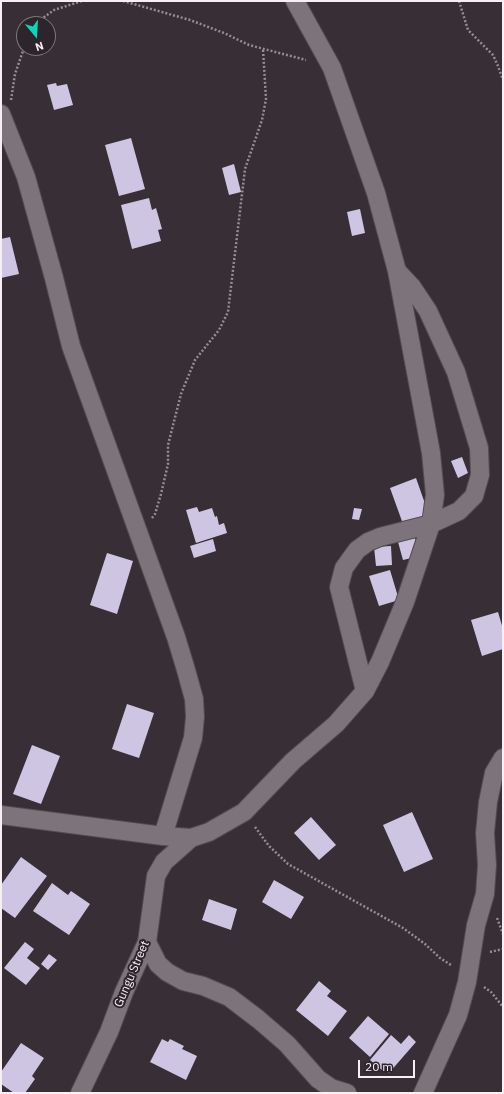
<!DOCTYPE html>
<style>
body{margin:0}
#map{position:relative;width:504px;height:1094px;overflow:hidden;background:#382f36;font-family:"IBM Plex Sans",sans-serif}
canvas{display:block}
.frame{position:absolute;inset:0;border:2px solid #f6f0f5;pointer-events:none}
.north{position:absolute;left:16px;top:16px;width:40px;height:40px;box-sizing:border-box;background:#2e252c;border:1px solid #7e767c;border-radius:50%;rotate:162deg;font-size:11px;font-weight:700;line-height:16px;text-align:center;color:#f6f0f5}
.north::after{content:'';display:block;margin:auto;width:14px;height:18px;background:#0dd5b5;clip-path:polygon(50% 0,100% 100%,50% 72%,0 100%)}
.scale{position:absolute;left:358px;top:1060px;width:57px;height:18px;box-sizing:border-box;border:2px solid #f6f0f5;border-top:0;padding-left:5px;font-size:12px;line-height:14px;white-space:nowrap;color:#f6f0f5;-webkit-text-stroke:3px #2e252c;paint-order:stroke}
</style>
<div id="map">
<canvas width="504" height="1094"></canvas>
<div class="frame"></div>
<div class="north">N</div>
<div class="scale">20 m</div>
</div>
<script>
const g = document.querySelector('canvas').getContext('2d');
g.lineJoin = 'round';
function paint(path, color) { g.fillStyle = color; g.fill(path, 'evenodd'); }
const toPath = rows => new Path2D(rows.map(r => 'M' + r).join(''));
function strokePath(path, color, width, dash) { g.strokeStyle = color; g.lineWidth = width; g.lineCap = dash ? 'butt' : 'round'; g.setLineDash(dash || []); g.stroke(path); }
function drawText(font, color, halo, rows, align = 'center') {
  g.font = font + ' "IBM Plex Sans",sans-serif'; g.lineWidth = 4; g.setLineDash([]); g.textBaseline = 'middle'; g.strokeStyle = halo; g.fillStyle = color; for (const [text, x, y, turn = 0] of rows) {
    g.save(); g.translate(x, y); g.rotate((+turn || 0) * Math.PI / 180); g.textAlign = isNaN(turn) ? turn : align; if (halo) g.strokeText(text, 0, 0); g.fillText(text, 0, 0); g.restore();
  }
}
const building = toPath([
 [56,83,57,86,67,84,73,105,54,110,47,85],
 [131,138,145,189,119,196,105,145],
 [234,164,241,192,229,195,222,168],
 [149,198,152,210,156,208,162,229,158,230,161,241,132,249,121,205],
 [360,209,365,233,352,236,347,212],
 [10,237,19,274,1,278,1,239],
 [462,457,468,473,458,478,451,461],
 [416,478,429,515,403,524,390,488],
 [197,507,199,512,212,508,215,517,217,516,219,525,224,523,227,533,196,543,186,510],
 [354,508,362,509,359,520,352,519],
 [415,538,420,556,403,560,398,542],
 [213,539,216,551,194,558,190,546],
 [391,546,392,565,376,566,374,547],
 [107,553,133,561,117,614,90,605],
 [390,570,399,600,379,606,369,576],
 [498,612,503,629,503,649,482,656,471,620],
 [127,704,154,713,139,758,112,749],
 [32,745,60,756,41,804,13,794],
 [412,812,433,859,404,872,383,825],
 [311,817,336,845,319,860,294,833],
 [21,857,47,876,15,918,1,908,1,885],
 [274,880,304,897,291,919,262,902],
 [52,883,68,895,71,891,90,904,69,935,33,911],
 [209,899,237,909,231,930,202,920],
 [25,942,34,949,27,958,40,968,26,985,4,968],
 [49,954,57,960,48,970,41,964],
 [319,981,331,991,327,996,347,1011,328,1036,296,1010],
 [368,1016,389,1034,370,1057,349,1038],
 [391,1035,401,1044,409,1035,416,1042,389,1073,384,1068,382,1070,370,1060],
 [162,1039,168,1042,170,1039,184,1046,182,1049,197,1056,186,1080,150,1062],
 [21,1043,44,1058,32,1076,35,1079,25,1093,14,1093,1,1084,1,1072]
]);
const path = toPath([
 [123,1,190,20,224,33,249,45,306,60],
 [459,1,468,30,493,55,498,66,503,80],
 [39,24,43,18,54,10,82,1],
 [11,100,15,74,24,48],
 [152,518,155,514,161,494,168,464,168,445,181,394,195,360,219,330,228,312,245,169,262,120,266,99,263,49],
 [255,827,269,846,288,864,403,928,425,944,440,958,451,965],
 [497,918,503,934],
 [490,952,503,949],
 [484,987,491,992,503,1007]
]);
const minor = toPath([
 [1,114,26,177,54,278,71,346,176,637,186,670,194,699,195,717,193,738,163,836],
 [365,691,339,587,344,568,357,550,368,542,380,537,431,524,459,511,474,496,480,475,479,448,456,372,428,311,412,287,397,271],
 [1,815,163,836,191,838,209,832,244,812,293,761,336,724,365,691,380,662,405,602,431,524,435,495,431,453,421,399,397,271,376,193,332,68,295,1],
 [147,942,158,964,167,972,183,981,203,986,229,997,258,1019,287,1044,318,1079,331,1088,347,1093],
 [80,1093,109,1032,124,992,147,942,156,876,164,862,191,838],
 [423,1093,458,1015,467,982,476,925,485,894,487,865,485,833,488,802,494,773,503,758]
]);
const streetNames = [
 ["Gungu Street",132,974,-67]
];
paint(building, '#cec5e2');
strokePath(minor, '#534b52', 20);
strokePath(path, '#948d93', 2.5, [2, 2]);
strokePath(minor, '#7d737b', 18);
drawText('12px', '#f6f0f5', '#2e252c', streetNames);
</script>
